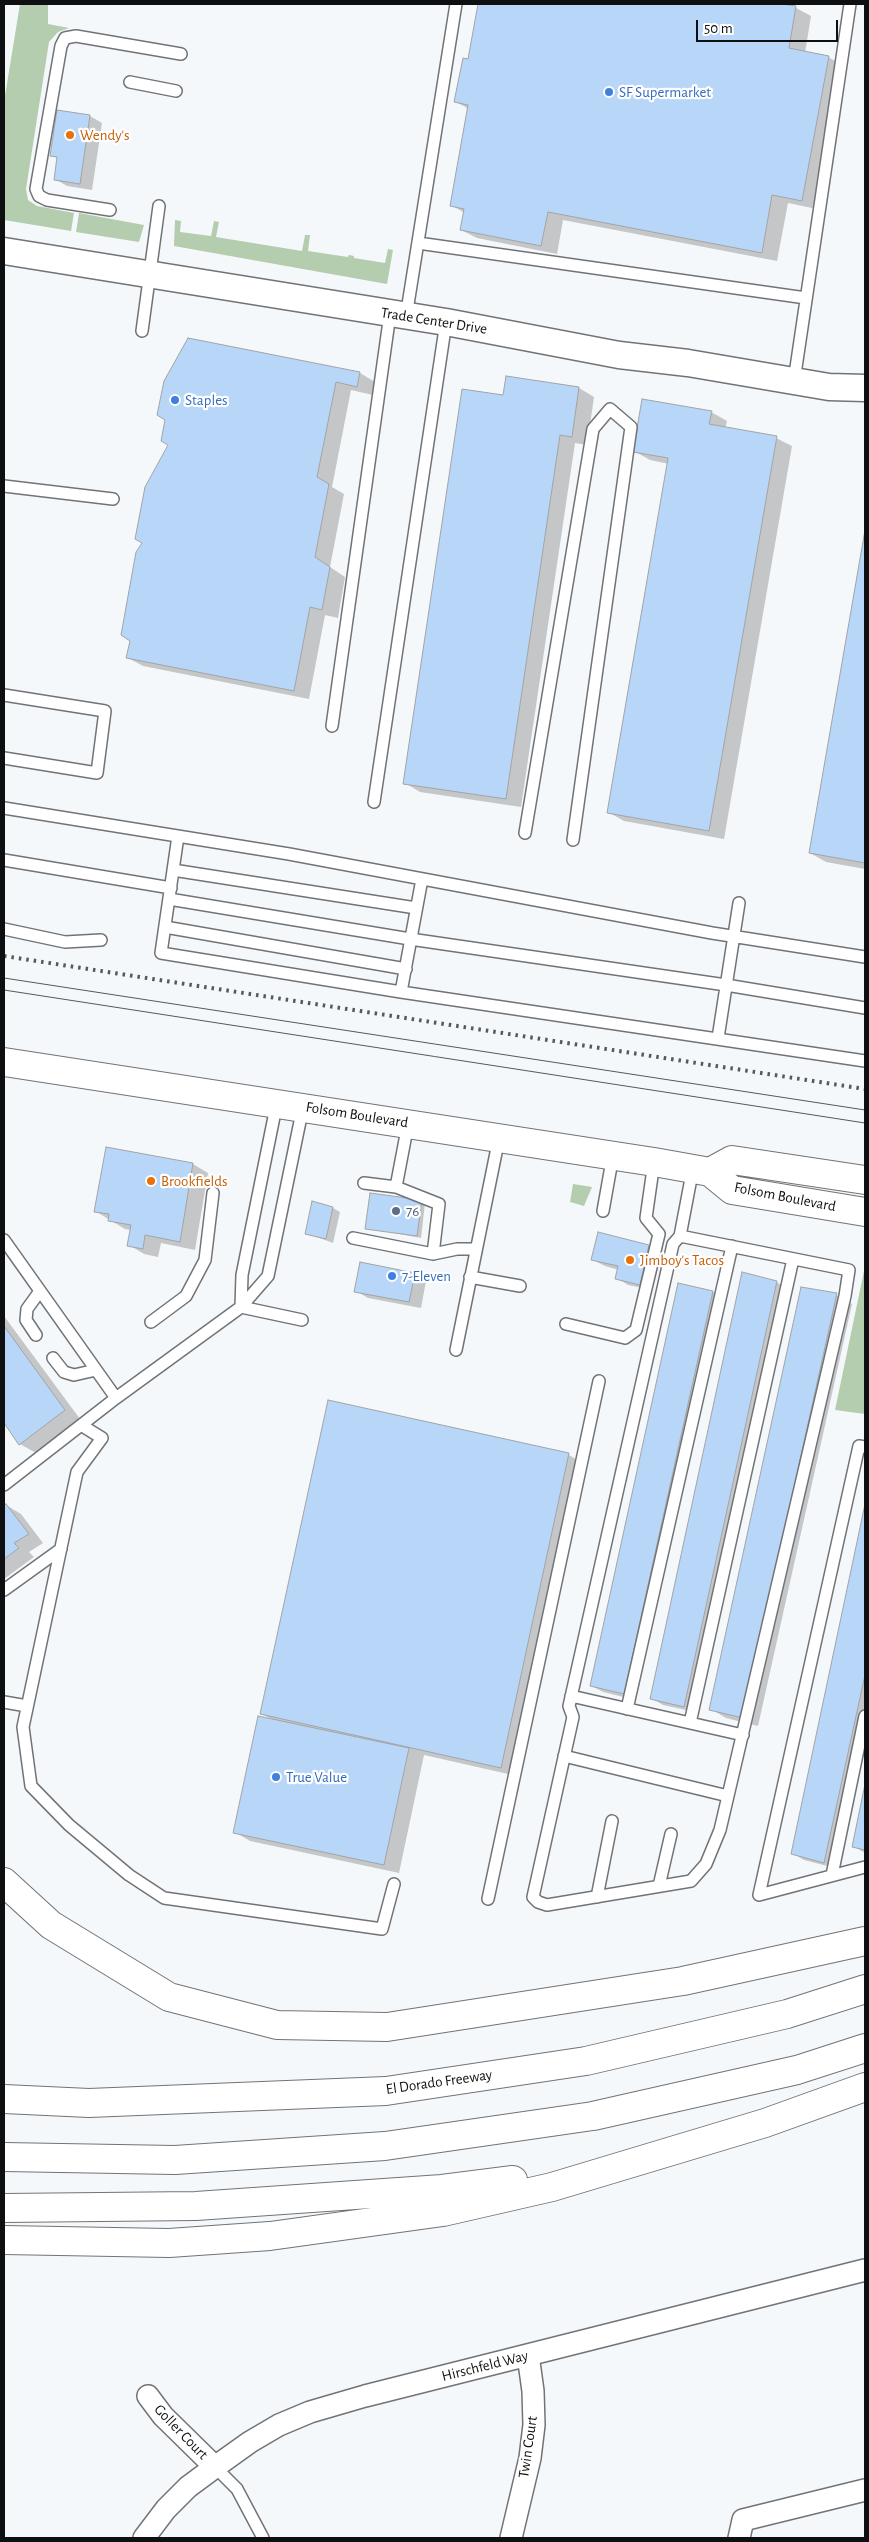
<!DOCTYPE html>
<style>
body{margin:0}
#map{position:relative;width:869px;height:2542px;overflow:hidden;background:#f5f8fb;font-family:"Alegreya Sans",sans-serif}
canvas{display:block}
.frame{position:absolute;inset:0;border:5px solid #0e0f10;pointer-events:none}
.scale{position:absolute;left:696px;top:20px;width:142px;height:22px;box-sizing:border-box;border:2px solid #0e0f10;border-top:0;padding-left:6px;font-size:15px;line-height:18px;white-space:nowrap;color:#0e0f10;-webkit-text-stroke:4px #fff;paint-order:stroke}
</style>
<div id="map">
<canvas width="869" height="2542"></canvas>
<div class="frame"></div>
<div class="scale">50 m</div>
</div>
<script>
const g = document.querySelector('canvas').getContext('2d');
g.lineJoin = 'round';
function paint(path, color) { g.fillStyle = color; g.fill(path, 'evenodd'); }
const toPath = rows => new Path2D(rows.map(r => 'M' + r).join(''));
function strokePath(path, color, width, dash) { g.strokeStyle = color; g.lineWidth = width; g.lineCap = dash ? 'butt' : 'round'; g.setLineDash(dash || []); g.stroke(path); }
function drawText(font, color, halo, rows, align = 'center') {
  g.font = font + ' "Alegreya Sans",sans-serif'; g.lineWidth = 4.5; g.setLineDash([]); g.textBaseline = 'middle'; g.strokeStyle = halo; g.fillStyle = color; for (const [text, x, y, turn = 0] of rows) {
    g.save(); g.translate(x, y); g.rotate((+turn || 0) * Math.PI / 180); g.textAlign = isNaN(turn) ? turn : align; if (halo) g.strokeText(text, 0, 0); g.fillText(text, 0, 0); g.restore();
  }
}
const green = toPath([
 [20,4,48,4,48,24,69,28,58,32,49,42,26,189,28,200,37,206,74,213,71,231,4,220,4,102],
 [79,213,144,225,139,242,76,232],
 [175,220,181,221,180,232,211,236,214,221,219,222,216,237,302,251,305,235,310,235,308,251,348,257,349,255,354,256,354,258,385,263,388,249,393,250,387,284,174,246],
 [573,1184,592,1187,584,1206,570,1202],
 [865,1266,865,1414,835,1410]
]);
const shadow = toPath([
 [479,4,776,4,796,8,811,16,805,53,828,57,844,66,817,209,788,203,777,261,563,220,557,254,477,238,461,230,465,213,451,205,469,109,456,102,469,60],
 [58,111,90,116,102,123,92,190,67,186,55,179,58,159,52,155],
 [189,340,360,373,375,382,373,395,351,390,332,487,344,494,330,567,345,577,338,618,325,615,309,699,143,666,128,658,144,543,170,445],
 [579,388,594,397,587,445,575,443,521,807,420,792,405,783,504,397],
 [711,412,727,421,725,429,776,438,792,446,724,839,624,821,608,812,669,464,650,460,634,451],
 [865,537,865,869,826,862,810,853],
 [107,1148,193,1164,208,1173,195,1250,161,1243,158,1257,144,1254,129,1245,131,1230,125,1229,95,1211],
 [371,1194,425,1203,421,1238,367,1228],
 [333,1208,340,1212,333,1243,306,1233],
 [599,1234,649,1246,661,1253,652,1290,628,1285,617,1278,619,1270,605,1266,593,1260],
 [414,1274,426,1281,421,1308,368,1298,356,1291],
 [776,1282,788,1288,695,1712,663,1705,651,1698],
 [679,1284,713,1292,724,1299,636,1700,603,1692,592,1686],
 [836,1295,852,1304,758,1726,726,1718,711,1709],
 [4,1316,80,1419,36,1453,20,1444,4,1421],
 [329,1402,569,1455,584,1464,517,1776,424,1755,399,1873,250,1841,235,1832,271,1719,262,1714],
 [6,1505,21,1514,43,1543,29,1552,34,1557,4,1579,4,1507],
 [865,1510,865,1734,835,1868,804,1860,792,1853],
 [865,1790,865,1853,853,1846]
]);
const building = toPath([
 [478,4,782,4,796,6,789,48,829,56,802,201,772,195,762,253,548,212,541,246,460,230,464,209,450,206,468,105,454,102,463,58,468,59,478,4],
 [57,110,90,115,80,184,54,180,57,157,50,156,57,110],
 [188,338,360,372,357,387,336,382,317,477,329,484,315,557,330,567,322,610,310,607,294,691,126,658,130,641,121,635,136,552,142,543,135,539,145,487,168,445,161,441,165,420,157,415,164,381,188,338],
 [506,376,579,387,572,437,560,435,506,799,403,784,462,389,503,395,506,376],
 [642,399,712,411,709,424,777,436,709,831,607,813,668,458,633,452,642,399],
 [865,530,865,863,809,853,865,530],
 [106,1147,193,1163,180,1242,145,1235,143,1249,127,1246,131,1225,108,1221,109,1214,94,1212,106,1147],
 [370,1193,422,1200,417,1236,365,1229,370,1193],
 [312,1201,333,1207,326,1239,305,1234,312,1201],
 [598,1232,649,1245,640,1285,615,1279,618,1266,591,1260,598,1232],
 [360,1262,415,1273,409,1302,354,1292,360,1262],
 [742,1272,777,1281,684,1707,650,1699,742,1272],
 [678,1283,713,1291,624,1694,590,1686,678,1283],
 [801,1287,837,1293,743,1718,709,1710,801,1287],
 [4,1326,65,1410,19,1445,4,1423,4,1326],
 [328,1400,569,1453,501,1768,260,1714,328,1400],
 [6,1504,29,1534,14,1543,19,1548,4,1559,4,1505,6,1504],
 [865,1504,865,1675,824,1863,791,1854,865,1504],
 [258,1716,409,1748,384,1865,233,1833,258,1716],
 [865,1784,865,1850,852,1847,865,1784]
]);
const service = toPath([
 [130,82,176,91],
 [110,210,47,200,39,196,36,189,61,46,65,38,76,36,181,54],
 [418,243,806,298],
 [406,317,456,4],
 [142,331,159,206],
 [794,381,850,4],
 [4,486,113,499],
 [4,695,105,711,97,773,4,758],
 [332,726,390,314],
 [374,802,446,322],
 [4,808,289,854,712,933,865,957],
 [525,833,593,429,610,409,631,427,573,840],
 [178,836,161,953,401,992],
 [4,860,171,888],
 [173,870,416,908],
 [422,879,401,992,865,1061],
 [169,899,410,939,726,985,865,1008],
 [165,927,406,969],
 [4,929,65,942,101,940],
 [718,1038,739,903],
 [364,1183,396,1187,408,1124],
 [396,1187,439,1204,433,1254],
 [603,1211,613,1155],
 [680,1236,673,1244,569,1706,573,1717,533,1897,538,1902,547,1905,691,1881,706,1864,720,1830,845,1296,849,1270,680,1236,693,1168],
 [353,1238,433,1254,457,1249,475,1249],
 [4,1240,116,1398],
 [470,1277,520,1286],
 [241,1307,242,1275,277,1102],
 [241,1307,302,1320],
 [151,1322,186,1296,205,1260,213,1193],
 [566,1324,625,1338,636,1330,659,1234,646,1218,654,1162],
 [36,1335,26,1320,27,1309,40,1291],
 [456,1350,499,1138],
 [53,1358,64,1372,74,1375,96,1370],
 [81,1425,102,1438,77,1472,23,1727,31,1786,69,1825,129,1875,164,1898,382,1929,394,1884],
 [865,1447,859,1446,759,1895,865,1867],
 [4,1485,116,1398,241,1307,268,1276,303,1107],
 [4,1590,61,1549],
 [571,1696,743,1735],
 [4,1702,27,1706],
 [627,1709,732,1246],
 [690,1723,793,1259],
 [564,1756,728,1796],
 [832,1875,865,1716],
 [659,1886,671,1834],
 [597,1897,612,1821],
 [488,1899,599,1381],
 [215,2467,237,2489,263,2538]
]);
const minor = toPath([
 [148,2396,163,2416,215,2467],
 [144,2538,166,2509,188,2487,215,2467,250,2442,279,2425,310,2412,365,2396,865,2270],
 [511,2538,530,2458,534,2425,533,2391,528,2355],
 [739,2538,743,2520,865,2490]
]);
const tertiary = toPath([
 [4,251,446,322,619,355,688,363,829,387,865,388]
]);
const secondary = toPath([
 [4,1062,654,1162,710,1172,732,1190,865,1212],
 [710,1172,732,1160,865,1180]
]);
const motorway = toPath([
 [4,1882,51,1925,169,1997,277,2025,387,2027,683,1981,865,1941],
 [4,2099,89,2103,386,2091,586,2061,787,2014,865,1989],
 [4,2157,175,2160,385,2146,593,2116,797,2070,865,2048],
 [4,2208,196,2206,442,2189,513,2180],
 [4,2240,169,2243,270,2236,443,2212,552,2187,765,2123,865,2087]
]);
const tram = toPath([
 [4,978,865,1110],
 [4,990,865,1123]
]);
const rail = toPath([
 [4,956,865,1089]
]);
const markers = [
 [609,92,5,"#3f7fe0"],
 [70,135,5,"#e8710a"],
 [175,400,5,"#3f7fe0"],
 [151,1181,5,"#e8710a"],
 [396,1211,5,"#5c6f8a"],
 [630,1260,5,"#e8710a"],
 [392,1276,5,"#3f7fe0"],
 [276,1777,5,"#3f7fe0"]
];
const shopNames = [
 ["SF Supermarket",619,92],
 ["Staples",185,400],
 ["7-Eleven",402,1276],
 ["True Value",286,1777]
];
const foodNames = [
 ["Wendy's",80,135],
 ["Brookfields",161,1181],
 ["Jimboy's Tacos",640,1260]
];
const streetNames = [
 ["Trade Center Drive",434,321,9],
 ["Folsom Boulevard",357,1115,9],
 ["Folsom Boulevard",785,1197,11],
 ["El Dorado Freeway",439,2082,-8],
 ["Hirschfeld Way",485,2366,-14],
 ["Goller Court",181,2432,46],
 ["Twin Court",528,2447,-82]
];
const serviceNames = [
 ["76",406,1211]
];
paint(green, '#b4cdae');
paint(shadow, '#0003');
paint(building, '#b8d6f7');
strokePath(building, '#a1a4a7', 1);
strokePath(service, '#717376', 14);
strokePath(minor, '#717376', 24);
strokePath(tertiary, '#717376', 29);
strokePath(secondary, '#717376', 30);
strokePath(motorway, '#717376', 30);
strokePath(service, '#fff', 11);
strokePath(minor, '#fff', 21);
strokePath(tertiary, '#fff', 26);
strokePath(secondary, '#fff', 28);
strokePath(motorway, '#fff', 28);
strokePath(tram, '#565859', 1);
strokePath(rail, '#565859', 4, [2.5, 5]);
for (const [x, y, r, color] of markers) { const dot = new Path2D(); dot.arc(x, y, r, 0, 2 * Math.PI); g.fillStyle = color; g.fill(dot); strokePath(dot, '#fff', 2); }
drawText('15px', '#366cbe', '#fff', shopNames, 'left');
drawText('15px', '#c56008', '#fff', foodNames, 'left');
drawText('15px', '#0e0f10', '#fff', streetNames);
drawText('15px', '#4e5e75', '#fff', serviceNames, 'left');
</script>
